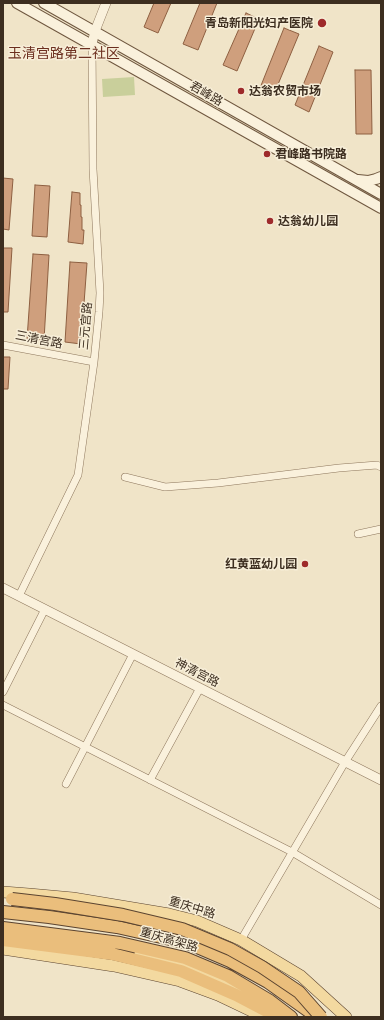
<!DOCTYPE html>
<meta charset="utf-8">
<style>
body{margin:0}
#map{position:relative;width:384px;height:1020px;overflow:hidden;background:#f0e4c8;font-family:Literata,serif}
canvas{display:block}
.frame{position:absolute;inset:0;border:4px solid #3d2e20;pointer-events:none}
</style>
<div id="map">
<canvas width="384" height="1020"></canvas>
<div class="frame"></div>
</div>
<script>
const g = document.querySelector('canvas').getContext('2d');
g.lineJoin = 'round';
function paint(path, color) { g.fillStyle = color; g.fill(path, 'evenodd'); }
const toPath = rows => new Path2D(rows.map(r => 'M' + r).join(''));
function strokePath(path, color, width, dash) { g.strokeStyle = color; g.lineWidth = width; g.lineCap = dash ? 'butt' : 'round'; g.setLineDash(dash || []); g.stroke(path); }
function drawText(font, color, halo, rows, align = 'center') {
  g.font = font + ' Literata,"Noto Sans SC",serif'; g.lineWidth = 3; g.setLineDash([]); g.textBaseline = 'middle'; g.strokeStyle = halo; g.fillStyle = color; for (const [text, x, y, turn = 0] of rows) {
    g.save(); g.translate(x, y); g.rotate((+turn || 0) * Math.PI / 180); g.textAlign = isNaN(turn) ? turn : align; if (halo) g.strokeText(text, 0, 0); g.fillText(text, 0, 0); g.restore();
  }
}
const green = toPath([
 [134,77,135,95,103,97,102,79]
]);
const building = toPath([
 [154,3,171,3,158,33,144,27,154,3],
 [200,3,217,3,198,50,183,44,200,3],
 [246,13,259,19,237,71,223,65,246,13],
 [284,28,299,34,274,94,260,88,284,28],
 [319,46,333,52,309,112,295,105,319,46],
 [355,70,371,70,372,134,356,134,355,70],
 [3,178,13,179,9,230,3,229,3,178],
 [35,185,50,186,47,237,32,236,35,185],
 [72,192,80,193,80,205,81,205,81,217,82,217,82,230,84,230,83,244,68,242,72,192],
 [3,248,12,248,8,312,3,312,3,248],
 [33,254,49,255,44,340,27,339,33,254],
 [70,262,87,263,81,344,65,342,70,262],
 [3,357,10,357,8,389,3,389,3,357]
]);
const minor = toPath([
 [3,345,94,362],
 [125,477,165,487,218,483,339,468,377,465,381,467],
 [358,534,381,529],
 [19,596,78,475,94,362,99,312,100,293,93,169,92,44],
 [3,692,45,609],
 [3,705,292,852,381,905],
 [150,780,200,688],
 [66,784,133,654],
 [241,940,345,762,381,706]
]);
const tertiary = toPath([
 [92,44,95,31,106,3],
 [3,588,381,780]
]);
const secondary = toPath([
 [17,3,381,208],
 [44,3,381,194],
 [358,180,368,181,376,179,381,177]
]);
const primary = toPath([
 [3,892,29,894,73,898,169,914,197,921,241,940,301,976,346,1017],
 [3,949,114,966,180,981,218,995,264,1017],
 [140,954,182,964,233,986,249,995]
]);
const trunk = toPath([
 [3,912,49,917,117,927,188,943,230,961,268,982,317,1017],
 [3,928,120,943,185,958,228,976,270,1001,291,1017],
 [3,940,112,954,181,971,236,995,278,1017]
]);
const trunkBridge = toPath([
 [12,899,55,904,123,915,182,929,230,949,262,967,299,992,321,1017]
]);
const markers = [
 [322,23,5,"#9e2a2b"],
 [241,91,4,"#9e2a2b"],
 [267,154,4,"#9e2a2b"],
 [270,221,4,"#9e2a2b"],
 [305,564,4,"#9e2a2b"]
];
const poiNames = [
 ["青岛新阳光妇产医院",313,23,"right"],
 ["达翁农贸市场",249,91],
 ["君峰路书院路",275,154],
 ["达翁幼儿园",278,221],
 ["红黄蓝幼儿园",297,564,"right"]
];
const streetNames = [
 ["君峰路",206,94,30],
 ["三元宫路",86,326,-85],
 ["三清宫路",39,340,11],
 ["神清宫路",197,673,27],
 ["重庆中路",192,908,17],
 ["重庆高架路",169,940,16]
];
const quarterNames = [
 ["玉清宫路第二社区",64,54]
];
paint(green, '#c9cf9b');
paint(building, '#cf9f7d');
strokePath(building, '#8d5f41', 1);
strokePath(minor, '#8d765c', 8);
strokePath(tertiary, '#8d765c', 10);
strokePath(secondary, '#6f573f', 12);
strokePath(primary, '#5b4430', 12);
strokePath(trunk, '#5b4430', 14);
strokePath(minor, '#faf1dc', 7);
strokePath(tertiary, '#faf1dc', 9);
strokePath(secondary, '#faf1dc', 10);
strokePath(primary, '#f3d9a0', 11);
strokePath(trunk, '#eabe7c', 12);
strokePath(trunkBridge, '#5b4430', 14, []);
strokePath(trunkBridge, '#eabe7c', 12);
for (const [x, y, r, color] of markers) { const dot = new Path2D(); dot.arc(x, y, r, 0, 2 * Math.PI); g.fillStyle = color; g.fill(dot); strokePath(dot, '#f7eed8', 1.5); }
drawText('bold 12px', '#3d2e20', '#f7eed8', poiNames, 'left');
drawText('12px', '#3d2e20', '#f7eed8', streetNames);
drawText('14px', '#6b2e1e', '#f7eed8', quarterNames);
</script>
